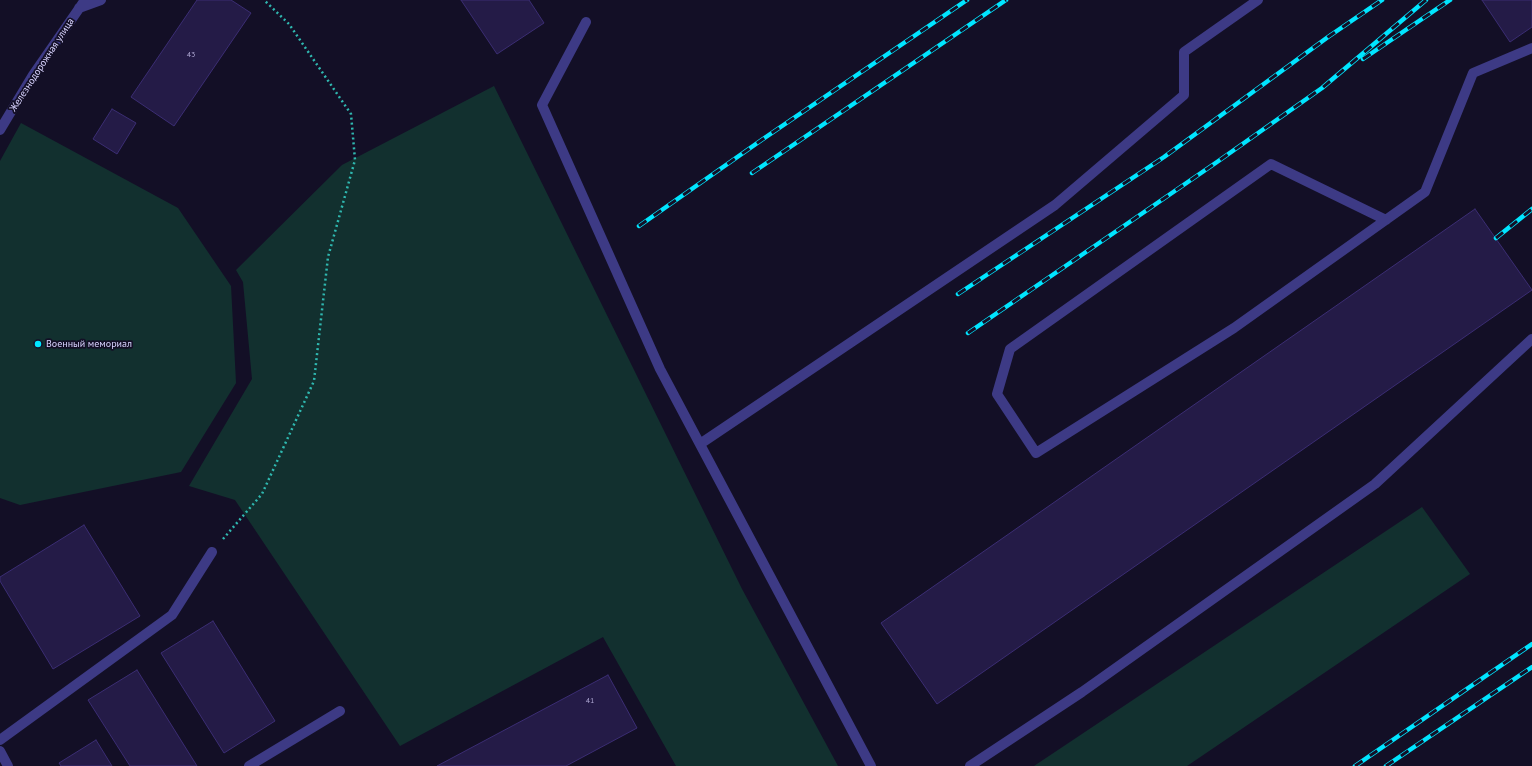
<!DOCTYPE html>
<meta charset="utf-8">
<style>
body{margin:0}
canvas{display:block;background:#130f26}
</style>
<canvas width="1532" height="766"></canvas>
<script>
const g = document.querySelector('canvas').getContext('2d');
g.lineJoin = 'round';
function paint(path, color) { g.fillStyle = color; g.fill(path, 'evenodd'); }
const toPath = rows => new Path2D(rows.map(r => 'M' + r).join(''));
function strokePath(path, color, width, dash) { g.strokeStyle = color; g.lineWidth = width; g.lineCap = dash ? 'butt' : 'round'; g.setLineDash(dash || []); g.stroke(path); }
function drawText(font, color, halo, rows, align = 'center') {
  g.font = font + ' "PT Sans",sans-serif'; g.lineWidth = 3.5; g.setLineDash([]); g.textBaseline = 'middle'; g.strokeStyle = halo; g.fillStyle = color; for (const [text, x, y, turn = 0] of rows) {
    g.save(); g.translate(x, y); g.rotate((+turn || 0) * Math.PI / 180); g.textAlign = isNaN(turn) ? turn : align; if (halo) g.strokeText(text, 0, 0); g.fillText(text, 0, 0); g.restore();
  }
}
const green = toPath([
 [494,86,742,589,838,766,676,766,603,637,400,746,235,500,189,486,252,379,243,282,236,270,342,165],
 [21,123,178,208,231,286,236,383,181,472,20,505,0,498,0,161],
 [1422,507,1470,574,1187,766,1034,766]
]);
const building = toPath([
 [197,0,231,0,251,13,174,126,131,97,197,0],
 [461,0,529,0,544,23,497,54,461,0],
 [1482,0,1532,0,1532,27,1510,42,1482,0],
 [112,109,136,123,117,154,93,139,112,109],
 [1475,209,1532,290,937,704,881,623,1475,209],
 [84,525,140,616,53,669,0,581,0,577,84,525],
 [213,621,275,721,224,753,161,653,213,621],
 [137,670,197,766,130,766,88,700,137,670],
 [608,675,637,728,566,766,437,766,608,675],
 [96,740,112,766,61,766,59,763,96,740]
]);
const path = toPath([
 [223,539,262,494,314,381,328,257,355,160,351,114,289,24,264,0]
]);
const minor = toPath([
 [79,8,101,0],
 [586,22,542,105,660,369,871,766],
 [0,130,33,75,85,0],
 [1386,220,1271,164,1010,349,997,394,1036,453,1234,328,1425,192,1473,73,1532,48],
 [700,444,1055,205,1184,95,1184,52,1258,0],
 [0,740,172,615,212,552],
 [0,751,8,766],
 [249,766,340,711],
 [970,766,1082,692,1375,484,1532,339]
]);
const rail = toPath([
 [1363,59,1450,0],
 [752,173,1006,0],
 [639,226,763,139,967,0],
 [1496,238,1532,209],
 [958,294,1164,157,1328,37,1382,0],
 [968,333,1217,162,1322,88,1426,0],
 [1355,766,1532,644],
 [1386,766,1532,667]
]);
const markers = [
 [38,344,4,"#00e5ff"]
];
const numberNames = [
 ["43",191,55],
 ["41",590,701]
];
const streetNames = [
 ["Железнодорожная улица",42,65,-57]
];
const poiNames = [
 ["Военный мемориал",46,344]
];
paint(green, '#12302f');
paint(building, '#241b47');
strokePath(building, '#3b2d73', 1);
strokePath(path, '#2fb8b0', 2.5, [2, 3]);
strokePath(minor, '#3d3a85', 10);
strokePath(rail, '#00e5ff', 4.5);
strokePath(rail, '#130f26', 3, [9]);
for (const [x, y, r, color] of markers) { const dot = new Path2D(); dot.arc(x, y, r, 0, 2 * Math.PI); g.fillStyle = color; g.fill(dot); strokePath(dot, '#130f26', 1.5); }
drawText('8px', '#aca6d1', null, numberNames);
drawText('10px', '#d9d4ff', '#130f26', streetNames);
drawText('10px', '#d9d4ff', '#130f26', poiNames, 'left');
</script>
